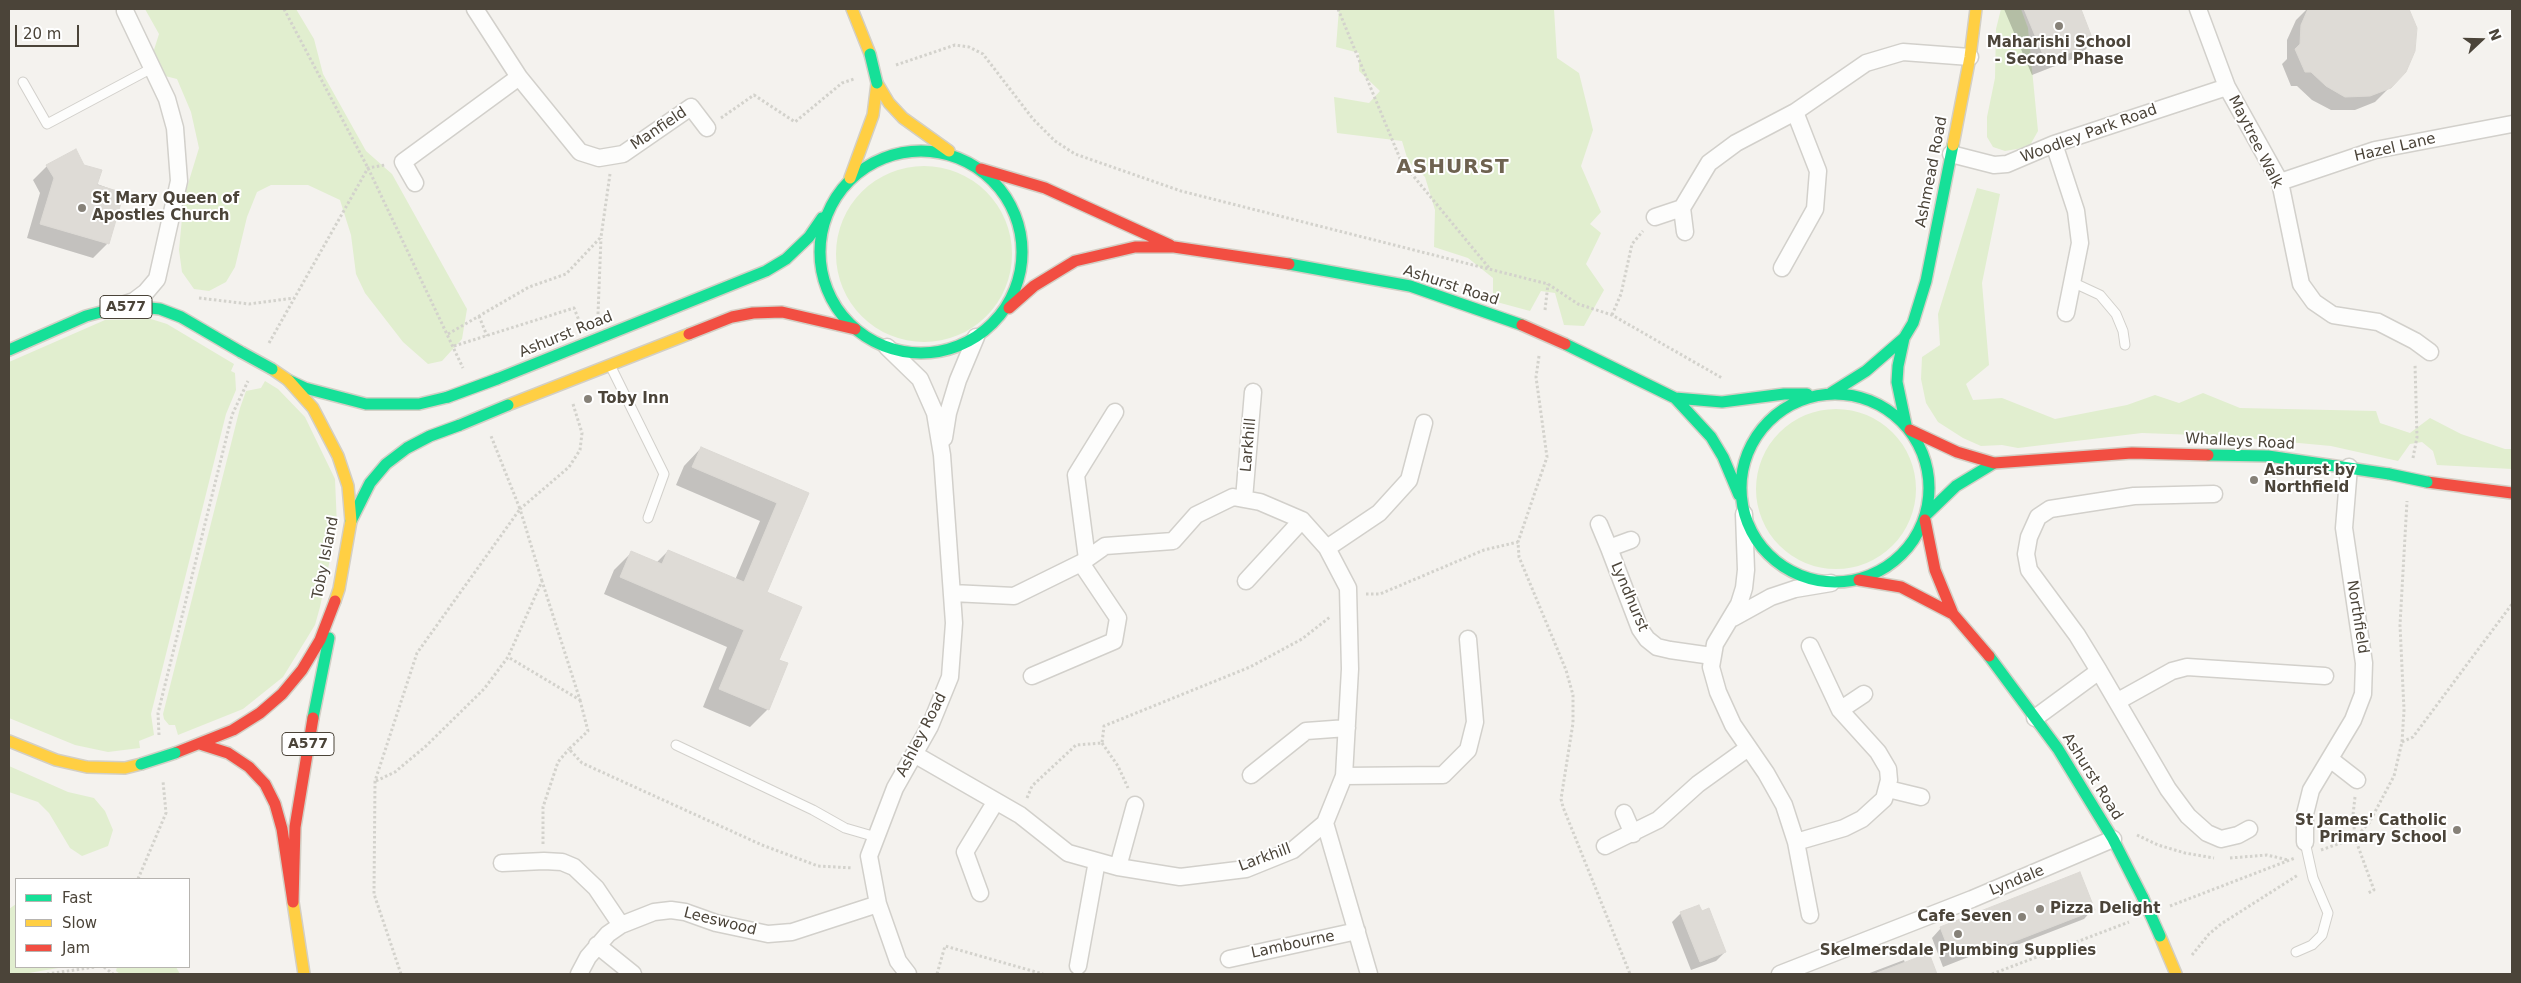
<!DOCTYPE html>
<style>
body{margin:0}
#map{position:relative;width:2521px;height:983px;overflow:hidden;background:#f4f2ee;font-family:"DejaVu Sans",sans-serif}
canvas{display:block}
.frame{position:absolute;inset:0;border:10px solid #4b4439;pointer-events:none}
.legend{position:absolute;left:15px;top:878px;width:175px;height:90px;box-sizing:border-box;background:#fff;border:1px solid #b7b4b0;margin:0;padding:6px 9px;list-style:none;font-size:15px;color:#4b4439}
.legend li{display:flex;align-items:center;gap:10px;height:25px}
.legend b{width:25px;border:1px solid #b7b4b0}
.north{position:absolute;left:2456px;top:15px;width:50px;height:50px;-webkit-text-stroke:4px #fff;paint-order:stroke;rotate:69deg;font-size:14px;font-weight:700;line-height:20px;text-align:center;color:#4b4439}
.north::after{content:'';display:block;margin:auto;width:18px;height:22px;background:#4b4439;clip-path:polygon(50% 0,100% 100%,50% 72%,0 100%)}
.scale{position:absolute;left:15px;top:25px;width:64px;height:22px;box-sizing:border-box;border:2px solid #4b4439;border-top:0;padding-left:6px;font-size:15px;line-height:18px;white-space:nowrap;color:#4b4439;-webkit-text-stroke:4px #fff;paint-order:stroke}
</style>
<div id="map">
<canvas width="2521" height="983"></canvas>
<div class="frame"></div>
<ul class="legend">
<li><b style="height:6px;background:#16e098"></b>Fast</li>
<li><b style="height:6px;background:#ffcf43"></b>Slow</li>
<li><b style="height:6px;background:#f24e42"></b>Jam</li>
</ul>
<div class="north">N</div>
<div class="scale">20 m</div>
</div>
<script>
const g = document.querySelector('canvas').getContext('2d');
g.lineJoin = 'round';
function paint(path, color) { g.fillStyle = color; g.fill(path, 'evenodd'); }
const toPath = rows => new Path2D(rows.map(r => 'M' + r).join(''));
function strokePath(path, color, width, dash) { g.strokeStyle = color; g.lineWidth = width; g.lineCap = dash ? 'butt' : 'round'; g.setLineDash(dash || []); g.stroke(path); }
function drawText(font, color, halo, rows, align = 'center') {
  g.font = font + ' "DejaVu Sans",sans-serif'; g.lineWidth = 4; g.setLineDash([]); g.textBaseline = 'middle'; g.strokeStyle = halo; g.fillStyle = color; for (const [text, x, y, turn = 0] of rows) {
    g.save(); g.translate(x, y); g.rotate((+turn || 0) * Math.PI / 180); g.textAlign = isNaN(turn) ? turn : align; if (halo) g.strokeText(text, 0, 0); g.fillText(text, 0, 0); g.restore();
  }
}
const green = toPath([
 [145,9,296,9,314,39,323,74,366,151,392,174,467,309,462,339,442,361,428,364,403,342,365,293,356,274,351,235,340,200,308,185,271,185,257,192,247,217,235,267,226,282,209,291,194,289,182,272,179,250,184,197,199,148,191,112,177,79,165,76,153,53,159,34],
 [1339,9,1554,9,1557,58,1579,73,1593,130,1581,166,1601,212,1590,224,1601,233,1586,264,1604,290,1584,326,1564,325,1555,293,1541,291,1530,311,1493,301,1493,278,1468,258,1434,247,1435,210,1425,177,1408,161,1402,141,1337,133,1334,97,1369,103,1380,91,1359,71,1359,53,1336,47],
 [2001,9,2021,9,2028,28,2038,131,2029,147,2005,151,1993,147,1987,137,1987,117,1995,78,1996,29],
 '836 254a88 88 0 1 1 176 0a88 88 0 1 1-176 0Z',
 [1977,188,2000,194,1982,283,1989,365,1966,384,1973,400,2002,398,2055,419,2127,405,2155,395,2179,403,2203,393,2240,408,2376,411,2380,423,2410,433,2430,418,2461,434,2505,449,2512,449,2512,469,2437,465,2433,451,2422,442,2410,444,2398,461,2331,446,2223,436,2142,433,2018,448,2002,445,1981,446,1963,438,1938,422,1926,403,1921,379,1922,357,1940,345,1938,314],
 [151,319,167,324,234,364,231,371,235,373,236,390,226,414,151,714,154,735,139,741,140,748,108,752,75,745,9,718,9,362,105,320],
 [265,381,278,389,305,417,335,479,337,526,320,607,315,625,283,677,243,709,178,735,175,725,169,725,164,719,163,714,240,408,246,391,261,388],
 '1756 489a80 80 0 1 1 160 0a80 80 0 1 1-160 0Z',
 [9,766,68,792,94,798,105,811,113,830,108,846,82,856,70,848,49,813,38,802,9,792],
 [16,904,16,967,64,967,23,974,9,974,9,909],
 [117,967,176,967,180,974,120,974,116,971]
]);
const shadow = toPath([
 [2004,9,2079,9,2092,43,2078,57,2032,75],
 [2307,9,2408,9,2415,28,2405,72,2375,102,2355,110,2331,110,2312,100,2297,86,2291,86,2282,64,2287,59,2287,40,2296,20],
 [47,166,122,193,107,244,93,258,27,238,40,193,33,180],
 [701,448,807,493,765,593,778,660,768,709,750,727,703,707,727,647,604,594,614,570,632,552,656,563,668,551,735,580,760,521,676,485,684,466],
 [2093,909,2084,919,1991,955,1989,949,1943,967,1932,938,1941,928],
 [1681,913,1725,952,1716,961,1691,970,1672,922],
 [1928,955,1936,974,1867,974,1904,960,1905,963]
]);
const building = toPath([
 [2024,9,2081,9,2094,43,2046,62,2024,9],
 [2308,9,2409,9,2417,28,2415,51,2406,72,2391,88,2370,96,2345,97,2326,86,2311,72,2305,72,2295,49,2300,44,2301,25,2308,9],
 [76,149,84,165,102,170,97,185,124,193,109,244,40,224,54,178,46,165,76,149],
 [701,447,809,493,767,592,802,607,779,660,788,663,769,710,719,689,744,630,620,577,631,551,662,564,668,550,744,582,777,503,692,467,701,447],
 [2080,872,2095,910,2000,947,1998,940,1952,958,1940,927,2080,872],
 [1699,905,1702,911,1709,908,1726,952,1700,962,1680,912,1699,905],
 [1929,953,1937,974,1877,974,1877,973,1929,953]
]);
const path = toPath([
 [284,9,368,168,463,368],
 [1338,9,1401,161,1490,269],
 [896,65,955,45,969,47,983,54,1033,119,1055,141,1075,154,1181,191,1548,284,1578,304,1612,315,1722,378],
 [721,118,754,95,795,122,842,83,854,79],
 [199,298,249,304,294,298],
 [1545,310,1548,284],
 [598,314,601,238],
 [1612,315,1621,294,1632,244,1643,231],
 [479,316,487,336],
 [448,334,529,287,566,274,601,237,610,174],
 [269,343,368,168,385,165],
 [454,346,574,308,580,323],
 [1539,356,1536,377,1547,457,1518,542,1519,557,1566,670,1573,695,1573,723,1561,799,1563,807,1630,974],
 [2413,458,2417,437,2415,364],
 [542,581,520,509,569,467,580,450,582,433,573,404],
 [1366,594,1380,594,1484,550,1518,542],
 [580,700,588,731,569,749,582,763,762,845,818,866,853,868],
 [159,735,158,713,232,415,248,381],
 [2402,742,2413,737,2512,604],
 [1102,743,1118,766,1128,788],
 [376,781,395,772,426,746,484,689,508,657,542,581,580,700,508,657],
 [2355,797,2353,815,2355,838,2374,890,2368,893],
 [1027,798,1032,786,1076,745,1102,743,1104,726,1250,667,1302,639,1330,617],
 [2137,835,2158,845,2185,853,2214,858],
 [543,844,543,807,558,762,569,749],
 [2321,850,2355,838,2369,823,2394,776,2402,742,2404,710,2400,625,2407,501],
 [2230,858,2267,855,2288,860],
 [138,879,166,813,163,781],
 [2170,906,2295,858],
 [2192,955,2209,934,2221,924,2298,875],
 [104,967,113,974],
 [47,974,95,967],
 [401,974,374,894,375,781,417,653,520,509,491,436],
 [937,974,945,946,1043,974],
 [1992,974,2129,922]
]);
const lane = toPath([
 [23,82,47,124,154,67],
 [2072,282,2100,295,2116,314,2123,331,2125,345],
 [610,365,664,474,648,518],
 [676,745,813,810,845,828,876,837],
 [2296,952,2312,945,2322,935,2328,913,2313,878,2305,842]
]);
const street = toPath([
 [475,9,519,77,580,152,599,158,623,154,691,107,707,128],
 [2198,9,2227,87,2280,182,2301,284,2314,302,2333,315,2378,322,2415,341,2430,352],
 [125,11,167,99,175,128,179,181,157,279,146,292,134,301,125,304],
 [2054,144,2076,211,2080,243,2066,313],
 [1951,154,1994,165,2007,164,2054,144,2227,87],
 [2280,182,2375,150,2512,124],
 [415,183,403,162,519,77],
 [1682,208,1709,163,1736,143,1795,112,1866,63,1903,52,1970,57],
 [1655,217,1682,208,1685,232],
 [1782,268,1815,209,1818,171,1795,112],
 [887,347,920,379,935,413,942,455,954,623,950,677,930,726,895,788,869,856,878,904,898,961,908,974],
 [944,438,948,413,958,380,976,337],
 [1244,499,1253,392],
 [1744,514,1746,570,1744,588,1739,604,1715,644,1711,667,1718,692,1733,725,1766,773,1784,805,1796,842,1810,915],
 [1599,524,1609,548,1631,540],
 [1327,548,1379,513,1409,480,1424,423],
 [1609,548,1640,629,1647,639,1657,647,1670,650,1712,656],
 [1087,559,1076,475,1115,412],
 [1246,581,1302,520],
 [1733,618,1771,597,1795,589,1831,583],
 [2099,671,2077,635,2029,570,2026,554,2029,537,2038,517,2050,509,2134,496,2214,494],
 [1032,676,1114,641,1118,618,1081,563],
 [2118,701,2172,671,2187,667,2325,676],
 [1840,710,1864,694],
 [2035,718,2099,671,2168,789,2188,816,2207,833,2221,839,2238,835,2249,829],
 [914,754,1020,815,1068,853,1118,867,1180,877,1246,869,1293,850,1325,823,1344,776,1350,669,1348,588,1327,548,1302,520,1260,502,1233,497,1196,515,1173,541,1105,546,1081,563,1014,596,952,593],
 [2330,759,2357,780],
 [1251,775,1306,731,1347,728],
 [1344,776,1443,775,1468,750,1475,722,1468,639],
 [1888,789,1921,797],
 [1624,813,1633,834],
 [1325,823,1369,974],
 [1796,842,1844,828,1862,819,1884,799,1889,780,1888,769,1878,752,1840,710,1810,646],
 [2305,842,2305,814,2311,790,2353,720,2363,694,2364,663,2344,528,2349,467],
 [1605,846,1658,820,1698,784,1748,748],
 [502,863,544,861,562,862,574,867,596,888,621,925],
 [1118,867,1135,805],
 [980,893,965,852,996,801],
 [597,945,633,974],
 [1229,959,1357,931],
 [1078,966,1097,861],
 [579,974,588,957,608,934,621,925,654,912,671,910,685,912,716,923,768,934,792,932,878,904],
 [1780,974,1972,899,2113,839]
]);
const fast = toPath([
 '820 252a101 101 0 1 1 202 0a101 101 0 1 1-202 0Z',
 [1289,264,1410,286,1522,325],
 [1565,344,1675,398,1722,402,1784,394,1807,394],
 [9,350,86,316,116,308,140,307,160,309,181,317,241,352],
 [497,379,766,271,786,259,809,237,822,218],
 [288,380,305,388,366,404,419,404,448,397],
 [1831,393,1866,371,1904,338],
 '1741 488a94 94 0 1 1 188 0a94 94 0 1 1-188 0Z',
 [1675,398,1711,437,1723,457,1739,495],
 [1906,425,1897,382,1898,366,1904,338,1913,323,1926,281,1953,145],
 [2208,455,2268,456,2389,474],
 [1926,515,1956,486,1994,463],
 [351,521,370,483,386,464,407,448,430,436,460,425],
 [1989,656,2058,749,2113,839,2143,898],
 [313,718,329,638]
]);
const slow = toPath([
 [852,9,870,54],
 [877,83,889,103,903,118,949,151],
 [1953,145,1970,57,1976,9],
 [850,178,873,115,877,83],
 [272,369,288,380,313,408,338,456,348,486,351,521,339,589,335,601],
 [508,405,689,334],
 [9,741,56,760,87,767,125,768,141,764],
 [293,902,304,974],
 [2160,936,2176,974]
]);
const jam = toPath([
 [981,169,1045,188,1170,245],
 [1009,308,1034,286,1075,261,1135,247,1174,247,1289,264],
 [689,334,732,317,753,313,782,312,855,329],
 [1910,430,1957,452,1994,463,2132,453,2208,455],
 [2427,482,2512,493],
 [1925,520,1935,570,1953,614,1989,656],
 [1859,580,1901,587,1953,614],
 [200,744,228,753,249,767,265,784,275,804,282,829,293,902],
 [175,753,233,730,260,713,282,694,302,670,320,640,335,601],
 [293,902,295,827,313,718]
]);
const fastBridge = toPath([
 [870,54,877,83],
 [241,352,272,369],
 [448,397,497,379],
 [460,425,508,405],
 [2389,474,2427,482],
 [141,764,175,753],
 [2143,898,2160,936]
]);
const jamBridge = toPath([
 [1522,325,1565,344]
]);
const markers = [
 [2059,26,5,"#868178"],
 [82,208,5,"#868178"],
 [588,399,5,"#868178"],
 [2254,480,5,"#868178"],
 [2457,830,5,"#868178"],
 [2040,909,5,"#868178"],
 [2022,917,5,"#868178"],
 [1958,934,5,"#868178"]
];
const shields = [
 [126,307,52],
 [308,744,52]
];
const shieldNames = [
 ["A577",126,307],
 ["A577",308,744]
];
const poiNames = [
 ["Maharishi School",2059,43,"center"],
 ["- Second Phase",2059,60,"center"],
 ["St Mary Queen of",92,199],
 ["Apostles Church",92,216],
 ["Toby Inn",598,399],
 ["Ashurst by",2264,471],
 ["Northfield",2264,488],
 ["St James' Catholic",2447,821,"right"],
 ["Primary School",2447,838,"right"],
 ["Pizza Delight",2050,909],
 ["Cafe Seven",2012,917,"right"],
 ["Skelmersdale Plumbing Supplies",1958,951,"center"]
];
const streetNames = [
 ["Manfield",659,129,-34],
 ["Woodley Park Road",2089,134,-20],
 ["Maytree Walk",2255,142,63],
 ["Hazel Lane",2395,148,-13],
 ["Ashmead Road",1932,172,-79],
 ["Ashurst Road",1451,286,18],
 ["Ashurst Road",566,335,-22],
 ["Whalleys Road",2240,442,3],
 ["Larkhill",1249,445,-85],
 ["Toby Island",326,558,-79],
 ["Lyndhurst",1629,597,67],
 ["Northfield",2357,617,81],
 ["Ashley Road",922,735,-63],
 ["Ashurst Road",2092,777,58],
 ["Larkhill",1265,858,-20],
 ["Lyndale",2017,881,-22],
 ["Leeswood",720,922,14],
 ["Lambourne",1293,945,-12]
];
const districtNames = [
 ["ASHURST",1453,168]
];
paint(green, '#e1eecf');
paint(shadow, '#0003');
paint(building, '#dedbd6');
strokePath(building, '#dcd9d4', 1);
strokePath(lane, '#d2d0cb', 11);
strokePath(street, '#d2d0cb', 19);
strokePath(fast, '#d3cfc5', 14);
strokePath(slow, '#d3cfc5', 14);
strokePath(jam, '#d3cfc5', 14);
strokePath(path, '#d3d2cc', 3, [2.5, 2.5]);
strokePath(lane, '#fdfdfc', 9);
strokePath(street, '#fdfdfc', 16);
strokePath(fast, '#16e098', 11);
strokePath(slow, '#ffcf43', 11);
strokePath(jam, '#f24e42', 11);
strokePath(fastBridge, '#d3cfc5', 14, []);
strokePath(jamBridge, '#d3cfc5', 14, []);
strokePath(fastBridge, '#16e098', 11);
strokePath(jamBridge, '#f24e42', 11);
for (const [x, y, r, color] of markers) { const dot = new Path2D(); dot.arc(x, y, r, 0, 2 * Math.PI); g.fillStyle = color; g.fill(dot); strokePath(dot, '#fff', 2); }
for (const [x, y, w] of shields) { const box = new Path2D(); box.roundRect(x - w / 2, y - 11.5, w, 23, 4); g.fillStyle = '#fff'; g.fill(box); strokePath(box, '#4b4439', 1); }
drawText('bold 14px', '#4b4439', null, shieldNames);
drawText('bold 15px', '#4b4439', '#fff', poiNames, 'left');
drawText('15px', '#4b4439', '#fff', streetNames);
g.letterSpacing = '1px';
drawText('bold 20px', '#6e6250', '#fff', districtNames);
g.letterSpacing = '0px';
</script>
